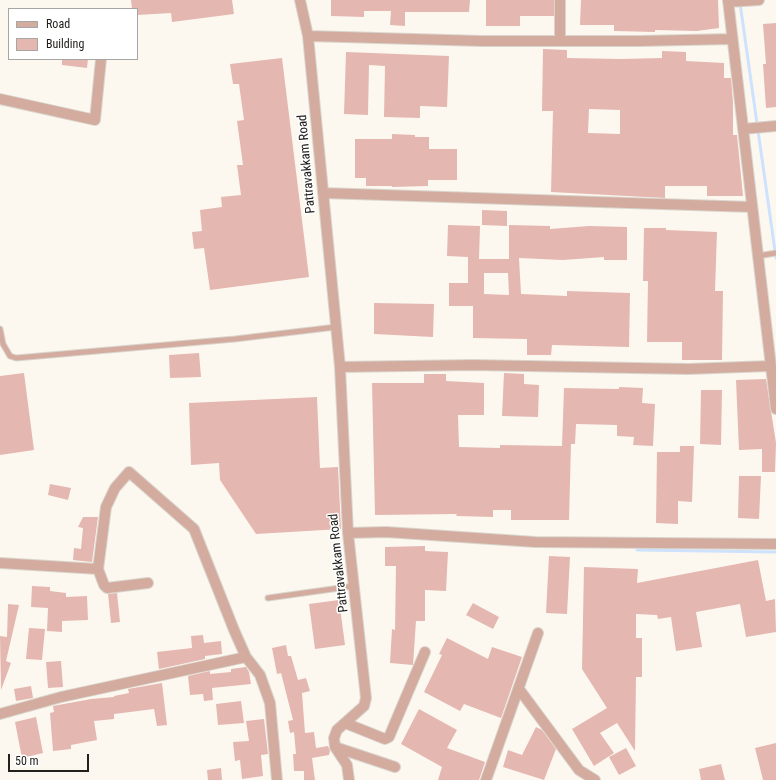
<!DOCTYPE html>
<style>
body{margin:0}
#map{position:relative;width:776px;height:780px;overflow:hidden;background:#fcf8f0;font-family:"Roboto Condensed",sans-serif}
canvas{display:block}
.legend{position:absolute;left:8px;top:8px;width:130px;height:52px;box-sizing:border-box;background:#fff;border:1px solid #a7a6a5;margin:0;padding:5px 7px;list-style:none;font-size:12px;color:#22211e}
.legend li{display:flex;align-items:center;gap:8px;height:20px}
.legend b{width:20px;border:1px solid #a7a6a5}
.scale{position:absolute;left:8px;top:754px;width:81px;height:18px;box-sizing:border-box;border:2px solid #22211e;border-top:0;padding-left:5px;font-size:12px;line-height:14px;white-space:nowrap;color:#22211e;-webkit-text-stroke:3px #fff;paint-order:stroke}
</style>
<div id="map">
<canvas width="776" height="780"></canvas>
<ul class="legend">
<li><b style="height:5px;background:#d4ac9f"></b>Road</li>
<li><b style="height:11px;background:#e5b7b1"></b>Building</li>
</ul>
<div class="scale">50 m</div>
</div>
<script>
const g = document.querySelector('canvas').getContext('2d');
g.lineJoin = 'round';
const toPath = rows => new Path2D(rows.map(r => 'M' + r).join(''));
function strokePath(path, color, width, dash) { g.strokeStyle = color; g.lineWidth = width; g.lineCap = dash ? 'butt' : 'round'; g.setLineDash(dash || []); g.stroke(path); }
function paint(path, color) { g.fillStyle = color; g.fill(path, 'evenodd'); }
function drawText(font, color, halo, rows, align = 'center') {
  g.font = font + ' "Roboto Condensed",sans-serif'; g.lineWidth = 3; g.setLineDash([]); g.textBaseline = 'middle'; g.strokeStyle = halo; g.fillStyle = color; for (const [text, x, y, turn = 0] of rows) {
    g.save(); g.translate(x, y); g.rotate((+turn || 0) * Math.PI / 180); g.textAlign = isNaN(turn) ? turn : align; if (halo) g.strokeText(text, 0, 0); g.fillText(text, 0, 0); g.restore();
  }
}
const stream = toPath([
 [740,3,776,258],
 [637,550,776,552]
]);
const building = toPath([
 [131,0,232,0,234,14,172,22,171,13,137,15,137,9,132,9],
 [331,0,470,0,469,12,405,12,405,26,390,25,391,11,364,11,364,17,331,16],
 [486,0,554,0,554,16,520,16,520,26,486,26],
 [581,0,718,0,719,28,697,31,655,30,655,32,614,31,614,25,580,25],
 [776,23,776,107,766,108,763,64,766,64,763,24],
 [543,49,567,50,567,58,621,59,662,58,662,51,686,52,686,61,724,63,724,78,731,78,733,102,733,135,737,135,743,196,707,196,707,186,665,186,665,198,551,192,553,111,542,111],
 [589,109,620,110,620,134,588,133],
 [346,52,449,56,447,107,420,106,420,118,384,117,385,66,369,65,368,115,344,114],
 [282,58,309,277,210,290,204,248,194,249,192,232,202,231,200,210,222,207,221,197,241,195,237,165,243,165,237,121,244,120,239,84,233,84,230,64],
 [62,59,88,59,87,68,62,65],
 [392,134,415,135,415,137,429,137,429,149,457,149,457,180,428,180,428,186,392,187,392,186,366,186,366,178,355,178,355,139,392,139],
 [482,210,507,211,507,226,482,225],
 [448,225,480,226,479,259,509,259,509,225,550,226,550,229,589,226,627,227,627,260,604,260,604,257,563,260,519,258,521,294,567,296,567,291,630,293,629,347,552,345,551,355,527,355,527,339,473,338,473,306,449,306,449,283,468,283,468,257,447,256],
 [484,273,508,273,509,295,484,294],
 [644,228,666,228,666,230,717,232,715,291,723,291,722,360,682,360,682,342,647,342,648,281,643,281],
 [374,303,434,304,433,337,374,334],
 [199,353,201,377,170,378,169,355],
 [24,373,34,450,0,455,0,376],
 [504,373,524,374,524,384,539,385,538,417,502,416],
 [424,374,446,374,446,381,484,383,484,415,458,415,459,447,500,448,500,445,562,446,564,388,619,389,619,387,643,388,642,403,655,404,653,446,633,445,634,437,617,436,617,425,576,424,575,444,571,444,569,520,511,520,511,510,493,510,493,517,456,516,457,514,375,515,372,383,424,383],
 [766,379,776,443,775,472,762,472,762,449,739,450,736,380],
 [701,390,722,390,721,445,700,444],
 [317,397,320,468,338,467,341,529,256,534,220,480,219,463,191,465,189,403],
 [680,446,694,446,692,502,678,501,678,524,656,523,657,452,680,452],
 [739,476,761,476,759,519,738,518],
 [50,484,71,488,68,500,48,495],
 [83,517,98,517,92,562,73,560,74,548,81,549,83,528,78,527],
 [425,546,425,551,448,552,446,591,425,590,425,621,416,621,413,665,390,663,392,629,395,630,396,566,385,566,385,547],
 [549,556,570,557,567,614,546,613],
 [758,560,766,601,775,599,776,632,746,637,740,604,696,612,702,647,676,651,671,617,658,619,657,615,636,614,636,638,642,638,642,677,636,677,635,751,617,723,600,733,614,753,594,766,572,729,607,708,582,669,584,567,638,569,637,583],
 [32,586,50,587,50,591,66,593,66,597,87,596,88,620,62,621,62,632,47,631,48,608,31,607],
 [117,593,120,622,111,623,108,594],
 [339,600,345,645,315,649,309,604],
 [473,603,499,617,493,629,466,615],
 [8,604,19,605,6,661,11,663,1,690,0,636,7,637],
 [29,628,45,629,42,660,26,659],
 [203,635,204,643,221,641,222,654,205,656,205,659,159,669,157,652,192,648,191,636],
 [447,638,488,659,492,647,522,657,501,718,464,704,460,711,424,692,442,655,439,654],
 [286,645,288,656,291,656,298,680,306,678,310,691,302,693,305,733,314,732,316,748,328,746,330,751,329,755,312,758,315,780,304,780,304,771,294,771,293,754,296,754,294,732,290,733,288,721,293,720,281,673,277,674,272,648],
 [61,661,63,687,48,688,46,662],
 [246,667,249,672,251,684,212,688,213,700,204,701,203,694,190,695,188,676,210,671,210,674,231,672,231,669],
 [162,683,167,725,157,726,154,709,114,714,114,719,94,721,97,740,71,745,71,749,53,751,50,713,54,712,53,706,91,699,114,697,114,696,129,693,128,689],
 [31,686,33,698,16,701,14,689],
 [241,701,244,723,218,725,216,704],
 [419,709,457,730,447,748,485,762,479,780,438,780,442,767,401,744],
 [36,717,43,753,22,758,15,722],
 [264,719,268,754,261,755,263,776,242,779,240,760,235,761,233,742,249,741,246,721],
 [536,727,542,730,556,749,544,780,503,767,508,750,522,755],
 [776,743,776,780,763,780,755,748],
 [626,748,636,766,619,775,609,757],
 [721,764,725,780,701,780,699,769],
 [221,768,222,780,208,780,207,770]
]);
const service = toPath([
 [758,256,776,253],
 [0,329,3,344,10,356,16,358,235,339,336,327],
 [268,598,354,586]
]);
const minor = toPath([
 [300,0,308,36,340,367,348,533,366,698,364,706,337,730,334,738,335,747,347,765,349,780],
 [728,0,776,409],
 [728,2,759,0],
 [308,36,482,41,639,41,732,39],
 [560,41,560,0],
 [0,99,95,120,101,59],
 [743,129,776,126],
 [323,193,752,207],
 [340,367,473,365,688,369,770,366],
 [348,533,386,532,535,542,776,544],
 [0,563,98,569,106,507,115,488,129,472,194,529,234,630,246,657,260,675,270,703,277,780],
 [98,569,104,585,107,588,148,583],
 [519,689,579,770,595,780],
 [0,714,61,697,246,657],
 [345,723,385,739,389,737,425,652],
 [335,747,395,767],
 [486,780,538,633]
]);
const streetNames = [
 ["Pattravakkam Road",307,164,-95],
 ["Pattravakkam Road",339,563,-96]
];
strokePath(stream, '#cee2fd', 3);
paint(building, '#e5b7b1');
strokePath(service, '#d9d6ce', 7);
strokePath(minor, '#d9d6ce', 12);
strokePath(service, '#d4ac9f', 5);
strokePath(minor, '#d4ac9f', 10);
drawText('13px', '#22211e', '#fff', streetNames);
</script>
